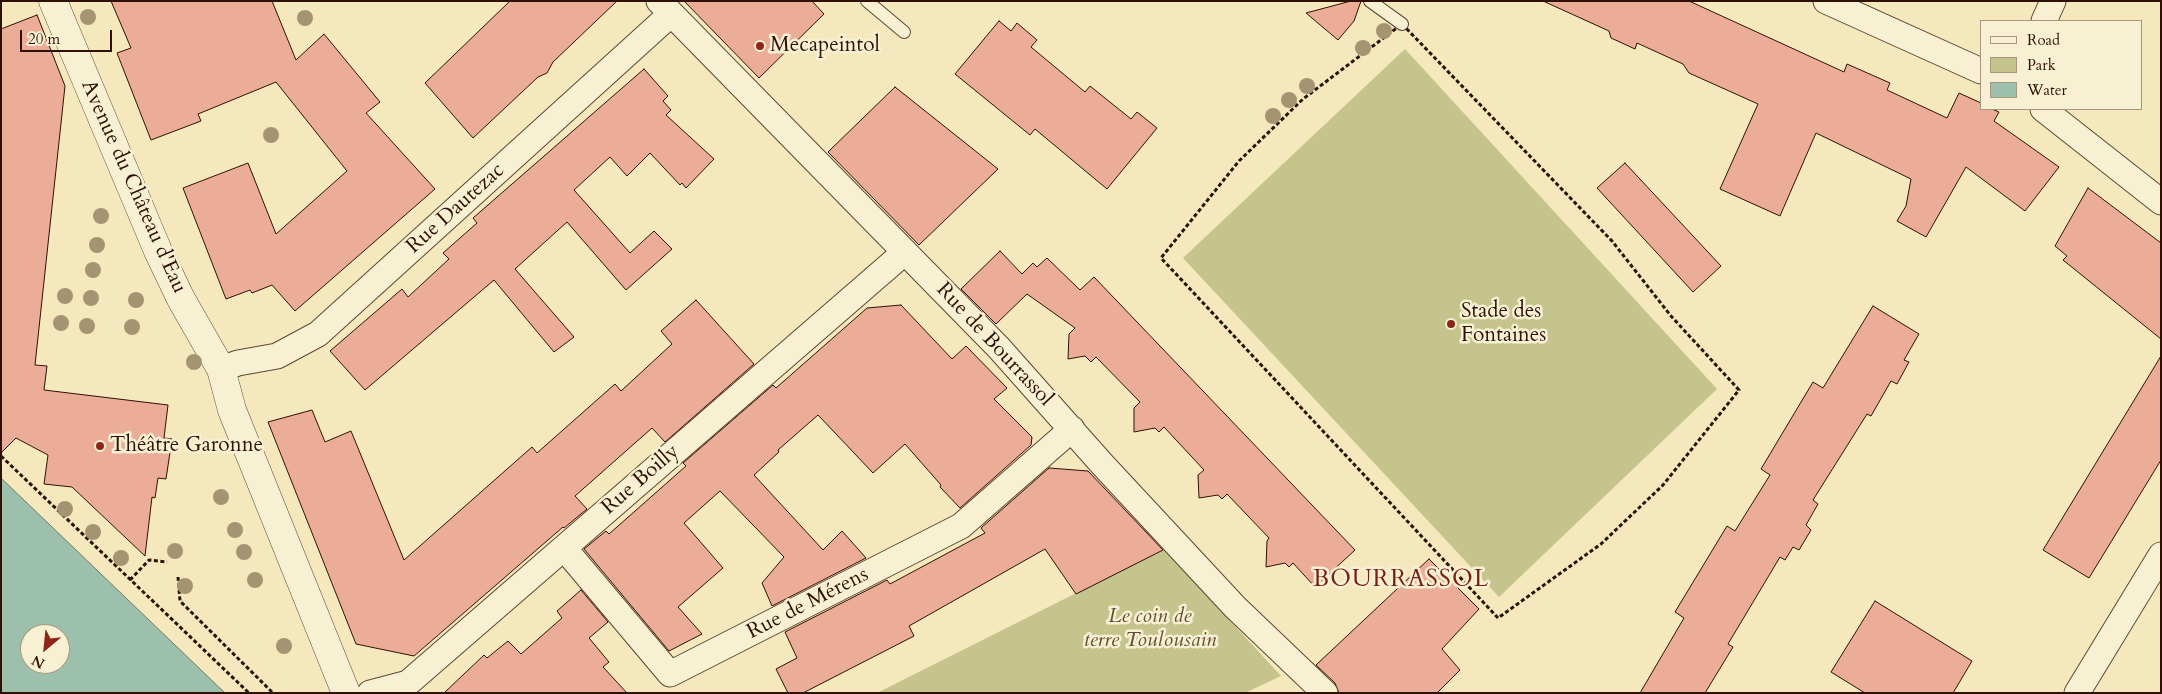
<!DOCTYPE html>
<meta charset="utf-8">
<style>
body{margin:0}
#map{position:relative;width:2162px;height:694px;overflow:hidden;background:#f5e8bc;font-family:Cardo,serif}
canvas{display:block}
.frame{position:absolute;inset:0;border:2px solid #2f1005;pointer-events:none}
.legend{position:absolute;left:1980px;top:20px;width:162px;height:90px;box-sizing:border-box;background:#f8f0d3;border:1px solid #a89681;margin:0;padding:6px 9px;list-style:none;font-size:15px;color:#2f1005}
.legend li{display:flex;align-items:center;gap:10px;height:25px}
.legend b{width:25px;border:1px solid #a89681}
.north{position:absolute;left:20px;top:624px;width:50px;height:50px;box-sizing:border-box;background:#f8f0d3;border:1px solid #a89681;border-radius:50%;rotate:208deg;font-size:14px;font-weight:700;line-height:20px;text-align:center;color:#2f1005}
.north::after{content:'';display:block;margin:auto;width:18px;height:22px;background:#8f2418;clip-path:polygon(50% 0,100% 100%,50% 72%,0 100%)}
.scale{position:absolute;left:20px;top:30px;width:92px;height:22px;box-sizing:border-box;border:2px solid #2f1005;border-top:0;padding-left:6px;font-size:15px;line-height:18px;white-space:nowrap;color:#2f1005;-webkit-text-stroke:4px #f8f0d3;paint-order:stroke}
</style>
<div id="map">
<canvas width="2162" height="694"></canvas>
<div class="frame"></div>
<ul class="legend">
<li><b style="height:6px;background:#f8f0d3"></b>Road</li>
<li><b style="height:14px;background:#c4c48c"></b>Park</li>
<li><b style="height:14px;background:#9dc0ac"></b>Water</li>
</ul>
<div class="north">N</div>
<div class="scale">20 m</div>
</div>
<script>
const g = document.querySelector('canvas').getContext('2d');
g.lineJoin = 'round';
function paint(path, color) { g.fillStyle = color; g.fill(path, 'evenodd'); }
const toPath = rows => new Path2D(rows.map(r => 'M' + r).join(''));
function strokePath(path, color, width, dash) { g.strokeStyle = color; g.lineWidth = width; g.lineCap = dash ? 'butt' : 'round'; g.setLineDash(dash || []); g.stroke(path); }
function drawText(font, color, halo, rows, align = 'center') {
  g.font = font + ' Cardo,serif'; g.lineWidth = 5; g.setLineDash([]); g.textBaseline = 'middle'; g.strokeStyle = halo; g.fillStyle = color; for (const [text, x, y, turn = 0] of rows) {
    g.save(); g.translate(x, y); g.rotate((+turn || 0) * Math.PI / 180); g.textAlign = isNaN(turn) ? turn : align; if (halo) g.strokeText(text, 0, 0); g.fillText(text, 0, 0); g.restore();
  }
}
const green = toPath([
 [1405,49,1717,389,1499,597,1183,258],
 [1164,549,1281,676,1245,693,877,693]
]);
const water = toPath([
 [1,478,225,693,1,693,1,478],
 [30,634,60,634,60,664,30,664,30,634]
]);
const building = toPath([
 [111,1,272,1,296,60,324,34,380,102,366,113,435,189,295,311,272,285,252,293,250,290,226,299,183,188,248,163,276,234,347,171,276,82,198,114,201,121,151,140,117,53,131,48,111,1],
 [510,1,617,1,553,62,547,73,538,77,473,138,425,83,510,1],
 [684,1,812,1,824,14,759,78,684,1],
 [1351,1,1361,1,1354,21,1338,40,1306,13,1351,1],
 [1543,1,1689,1,1844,72,1847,64,1890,83,1887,90,1947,118,1959,93,1981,103,1981,109,1992,109,1999,112,1994,121,2059,167,2025,211,1966,167,1926,237,1897,221,1906,206,1911,179,1816,133,1780,216,1720,189,1758,104,1689,73,1683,64,1637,43,1635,49,1611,38,1609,31,1543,1],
 [37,15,65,86,35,365,47,366,44,390,168,405,164,438,172,439,166,479,158,478,155,498,152,497,145,556,72,487,44,484,48,455,16,438,1,453,1,29,37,15],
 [999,21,1011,31,1017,23,1037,40,1031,47,1085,92,1090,86,1131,119,1137,112,1157,128,1107,189,1035,129,1030,135,955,74,999,21],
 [644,69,668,96,663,101,671,110,666,115,714,159,686,188,682,183,680,185,650,153,627,176,610,157,574,190,630,253,654,231,672,249,626,290,567,222,515,269,574,337,554,352,494,280,365,390,330,351,402,289,408,297,449,259,443,253,477,223,473,218,644,69],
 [895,87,998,169,919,245,828,152,895,87],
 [1625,163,1721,266,1693,292,1597,188,1625,163],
 [2088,188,2161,243,2161,339,2063,260,2067,256,2055,246,2088,188],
 [1000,251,1022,274,1033,263,1037,267,1047,258,1080,290,1094,277,1355,550,1315,587,1293,563,1289,567,1285,563,1266,567,1267,541,1269,538,1227,494,1222,499,1218,495,1199,498,1198,475,1204,470,1164,427,1159,432,1155,428,1134,432,1134,408,1140,402,1096,357,1091,362,1085,356,1068,359,1069,334,1075,328,1027,294,996,324,961,289,1000,251],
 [696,300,754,364,665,442,652,428,575,496,587,509,564,528,563,527,414,656,356,644,268,422,312,410,325,442,351,431,404,560,532,447,537,453,615,384,621,391,672,344,661,331,696,300],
 [901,305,952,359,966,346,1007,388,994,399,1032,437,1031,445,960,508,940,487,941,485,905,444,873,473,818,415,778,450,779,452,754,475,823,550,842,531,866,558,772,606,762,583,784,557,720,491,684,523,723,568,678,607,702,634,669,651,584,549,606,531,609,534,686,466,683,463,773,385,776,388,867,308,901,305],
 [1873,306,1919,334,1904,360,1909,362,1897,384,1891,381,1871,416,1867,414,1813,500,1818,504,1806,525,1811,530,1799,550,1793,547,1785,560,1780,557,1728,644,1733,647,1705,693,1640,693,1684,618,1675,612,1727,526,1735,531,1770,475,1761,469,1813,382,1823,388,1873,306],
 [2161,356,2161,460,2089,578,2043,550,2161,356],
 [1049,468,1088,471,1163,550,1076,594,1045,549,909,626,914,636,803,693,788,693,776,669,797,658,785,632,887,580,890,584,985,533,981,528,1049,468],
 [1429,559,1479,609,1442,649,1460,670,1437,693,1339,693,1335,683,1316,665,1429,559],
 [581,590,608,622,589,638,609,662,603,667,627,693,444,693,484,655,487,658,508,641,521,654,562,618,557,611,581,590],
 [1875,601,1972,661,1953,693,1865,693,1831,672,1875,601]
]);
const path = toPath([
 [1402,24,1612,241,1671,316,1739,390,1663,485,1601,544,1498,618,1161,258,1239,161,1303,99,1402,24],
 [1,456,249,693],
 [178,577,180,601,273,693],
 [130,580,149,560,167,562]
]);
const service = toPath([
 [867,1,904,32],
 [1370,1,1402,24]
]);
const minor = toPath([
 [659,1,999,348,1102,464,1235,607,1325,693],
 [1826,1,1981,71],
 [2044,21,2053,1],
 [2043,109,2161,202],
 [221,369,238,363,277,356,318,334,671,14],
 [564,548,670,674,961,526,1072,429],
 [370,693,408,683,905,252],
 [2077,693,2161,555]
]);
const tertiary = toPath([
 [53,1,158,251,181,299,221,369,232,410,346,693]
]);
const trees = [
 [88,17],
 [305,18],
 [1384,31],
 [1363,48],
 [1307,86],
 [1289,100],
 [1273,116],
 [271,135],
 [101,216],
 [97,245],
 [93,270],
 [65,296],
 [91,298],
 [136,300],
 [61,323],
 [87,326],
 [132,327],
 [194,362],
 [221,497],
 [65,509],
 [235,530],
 [93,532],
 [175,551],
 [244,552],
 [121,558],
 [255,580],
 [185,586],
 [284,646]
];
const markers = [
 [760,46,5,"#8f2418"],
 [1451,324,5,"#8f2418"],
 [100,446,5,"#8f2418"]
];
const poiNames = [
 ["Mecapeintol",770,46],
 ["Stade des",1461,312],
 ["Fontaines",1461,336],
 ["Théâtre Garonne",110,446]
];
const streetNames = [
 ["Avenue du Château d'Eau",133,187,66],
 ["Rue Dautezac",456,209,-42],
 ["Rue de Bourrassol",994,345,47],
 ["Rue Boilly",641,480,-41],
 ["Rue de Mérens",808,604,-27]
];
const parkNames = [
 ["Le coin de",1150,617],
 ["terre Toulousain",1150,641]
];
const quarterNames = [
 ["BOURRASSOL",1401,580]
];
paint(green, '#c4c48c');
paint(water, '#9dc0ac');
strokePath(water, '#717a69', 1);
paint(building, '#ebad98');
strokePath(building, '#2f1005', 1);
strokePath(service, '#604633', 14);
strokePath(minor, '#604633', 27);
strokePath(tertiary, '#604633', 29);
strokePath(path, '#2f1005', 3, [4, 2.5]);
strokePath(service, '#f8f0d3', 12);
strokePath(minor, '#f8f0d3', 25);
strokePath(tertiary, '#f8f0d3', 28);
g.fillStyle = '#a59471';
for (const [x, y] of trees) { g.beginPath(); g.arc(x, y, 8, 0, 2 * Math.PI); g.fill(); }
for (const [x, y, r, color] of markers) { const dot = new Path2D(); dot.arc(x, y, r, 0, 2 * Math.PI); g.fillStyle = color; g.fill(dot); strokePath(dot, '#f8f0d3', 2); }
drawText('21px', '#2f1005', '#f8f0d3', poiNames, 'left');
drawText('21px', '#2f1005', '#f8f0d3', streetNames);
drawText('italic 21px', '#634f34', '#f8f0d3', parkNames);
g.letterSpacing = '1px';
drawText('24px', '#7a1f14', '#f8f0d3', quarterNames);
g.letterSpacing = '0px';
</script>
